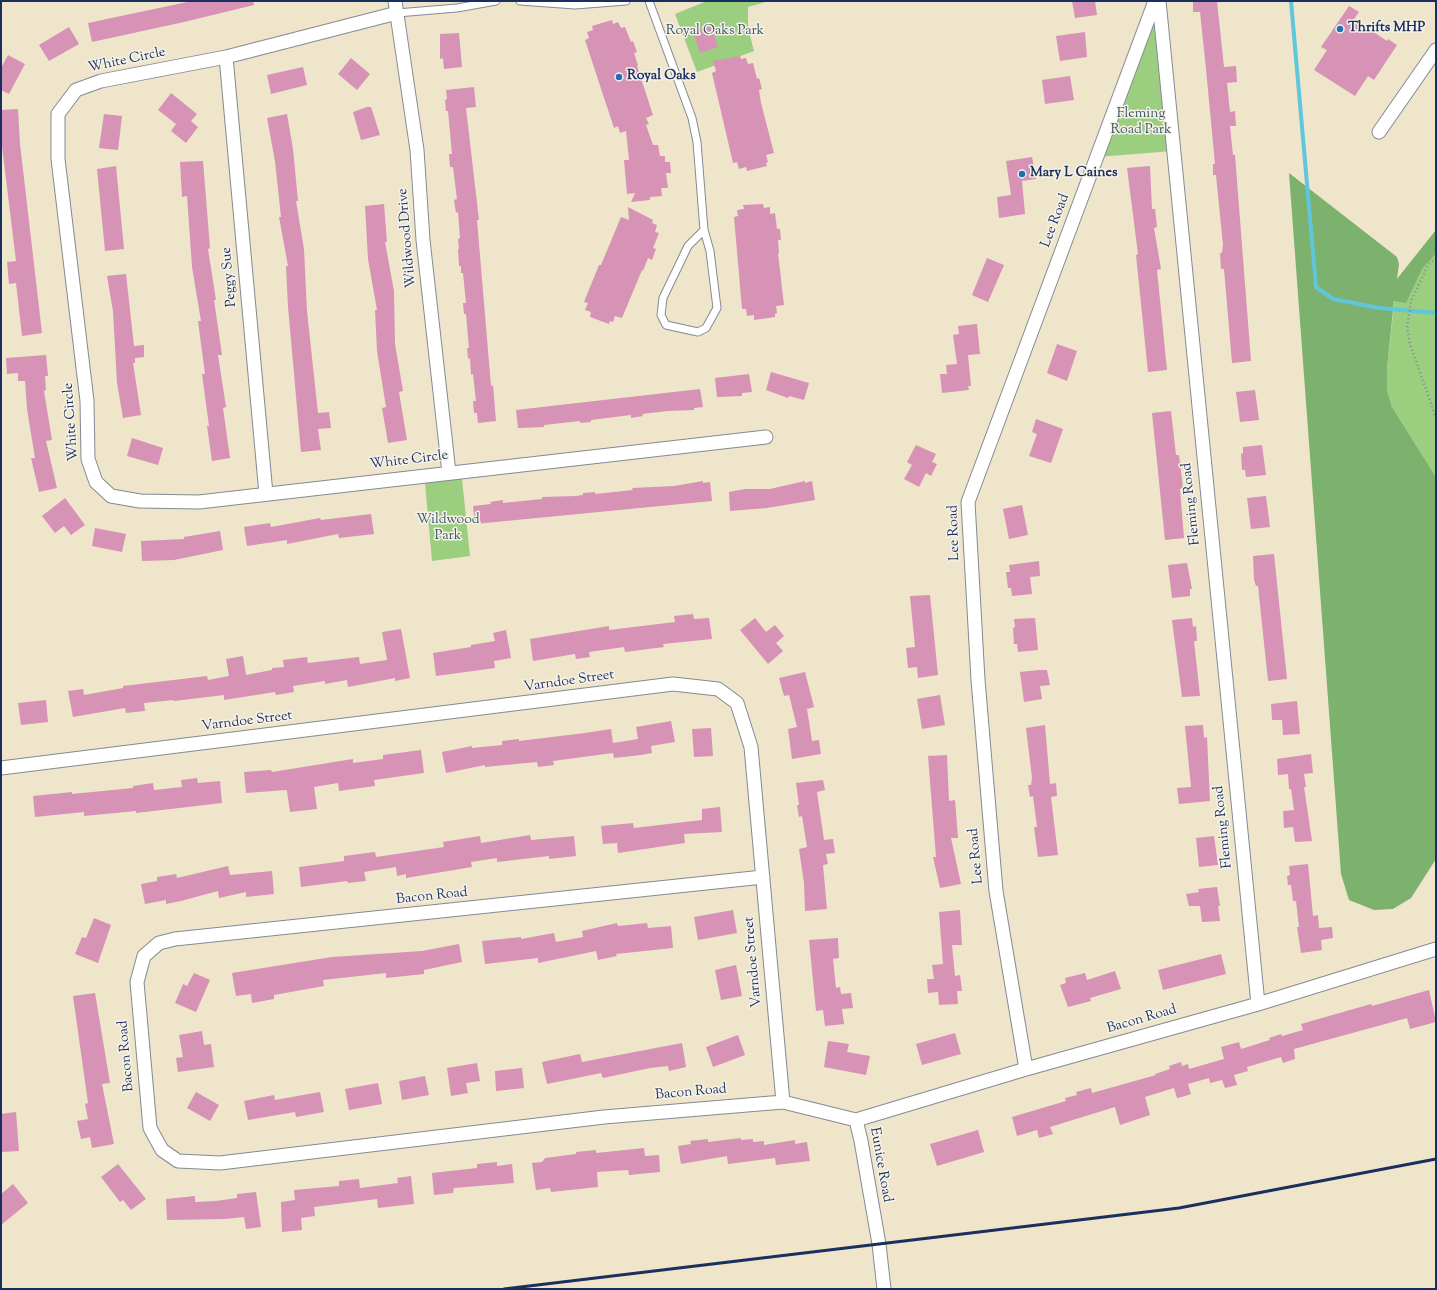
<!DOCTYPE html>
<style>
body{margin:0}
#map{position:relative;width:1437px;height:1290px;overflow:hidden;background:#eee5ca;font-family:"Sorts Mill Goudy",serif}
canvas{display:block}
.frame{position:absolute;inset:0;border:2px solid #1b2f5e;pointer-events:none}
</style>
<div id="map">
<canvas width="1437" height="1290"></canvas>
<div class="frame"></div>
</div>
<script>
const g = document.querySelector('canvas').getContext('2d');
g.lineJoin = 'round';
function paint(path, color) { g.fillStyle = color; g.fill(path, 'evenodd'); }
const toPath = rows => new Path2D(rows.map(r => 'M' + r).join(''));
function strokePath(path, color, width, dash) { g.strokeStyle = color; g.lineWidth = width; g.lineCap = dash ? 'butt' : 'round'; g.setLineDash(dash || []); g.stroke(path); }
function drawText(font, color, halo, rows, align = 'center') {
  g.font = font + ' "Sorts Mill Goudy",serif'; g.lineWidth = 3; g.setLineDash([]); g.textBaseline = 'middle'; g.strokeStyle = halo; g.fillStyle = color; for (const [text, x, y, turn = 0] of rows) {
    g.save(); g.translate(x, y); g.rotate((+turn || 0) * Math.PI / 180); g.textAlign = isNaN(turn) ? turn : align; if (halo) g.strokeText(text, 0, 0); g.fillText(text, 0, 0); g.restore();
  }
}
const green = toPath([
 [707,1,769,1,748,7,748,28,754,51,697,72,675,14],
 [1151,16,1161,17,1173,151,1097,157],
 [1436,230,1436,477,1392,407,1387,390,1387,368,1397,279],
 [462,479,470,556,432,561,425,483]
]);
const forest = toPath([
 [1289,173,1397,257,1399,264,1397,279,1436,230,1436,253,1422,269,1406,303,1394,301,1387,368,1387,390,1392,407,1436,477,1436,859,1411,898,1393,909,1374,910,1349,900,1341,874]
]);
const stream = toPath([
 [1291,1,1316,287,1333,299,1379,308,1436,313]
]);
const building = toPath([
 [192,1,253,1,254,5,184,22,92,42,88,23],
 [1072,1,1095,1,1097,15,1075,18],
 [1193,1,1217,1,1224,67,1236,66,1237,82,1227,83,1230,112,1235,111,1236,126,1230,126,1233,155,1235,155,1251,361,1232,363,1224,269,1221,269,1220,253,1222,253,1223,245,1216,175,1213,175,1213,164,1215,164,1206,69,1200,12,1193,12],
 [1349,6,1359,12,1354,19,1387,41,1388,39,1397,45,1374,80,1368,76,1355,96,1314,70,1327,50,1321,47],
 [612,20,613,24,618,22,621,28,625,27,631,42,633,41,637,52,634,53,638,65,637,66,653,115,646,118,649,124,646,125,653,145,658,145,660,156,665,156,665,162,670,162,671,173,666,173,668,188,661,188,662,196,650,197,650,200,631,202,635,193,627,194,624,160,629,160,626,131,620,133,618,126,614,128,585,40,589,38,587,32,593,30,592,26],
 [711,26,718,47,700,53,693,32],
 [69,27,79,44,49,61,39,45],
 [1085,32,1087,57,1060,61,1056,36],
 [459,33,462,67,444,69,443,58,440,59,440,34],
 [8,55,25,64,9,94,1,90,1,68],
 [740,56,741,59,746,58,748,64,753,63,757,79,759,78,762,89,759,90,761,103,774,153,766,155,768,162,766,163,767,166,747,171,746,167,739,169,737,162,733,163,712,73,716,71,713,61],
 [351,58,370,74,357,90,338,74],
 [303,67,307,85,271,94,267,75],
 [1070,76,1074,100,1045,104,1042,80],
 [474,87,476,107,466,108,479,220,477,220,491,386,493,385,496,421,478,423,477,413,474,413,473,401,476,401,473,374,471,375,470,358,468,359,467,348,469,348,466,314,464,314,463,303,466,303,463,273,461,273,461,266,459,266,458,249,459,249,458,239,460,238,458,212,456,213,454,200,457,199,453,167,450,167,449,154,452,154,448,111,446,111,445,100,447,99,446,90],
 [171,93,197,114,191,121,198,127,186,143,171,131,176,124,158,110],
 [367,107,371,107,380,135,361,140,353,112],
 [18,109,20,144,42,333,22,336,16,283,9,284,7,262,16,261,1,138,1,110],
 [104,114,122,116,118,150,99,148],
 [287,114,293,149,298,201,296,201,304,249,307,311,318,413,329,412,331,428,318,429,321,450,301,452,288,307,286,266,288,266,279,217,281,217,275,161,267,118],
 [1032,157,1036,179,1022,181,1025,214,999,218,997,197,1011,195,1006,161],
 [203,161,210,248,208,249,216,300,214,300,222,355,218,355,226,407,223,408,230,458,212,461,207,426,209,426,202,374,205,374,198,321,201,321,192,267,187,196,182,197,180,162],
 [116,166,124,249,105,251,97,169],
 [1150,166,1152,209,1155,209,1157,227,1154,228,1161,269,1157,270,1167,370,1148,372,1136,255,1138,254,1127,168],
 [384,204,387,242,385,242,394,291,395,344,403,391,399,392,407,440,388,443,382,408,386,407,377,351,375,310,377,310,368,259,365,206],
 [763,204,764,208,770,207,770,214,775,213,777,229,780,229,781,240,778,240,779,253,778,253,784,305,776,306,777,313,775,314,775,317,754,320,754,315,747,316,746,309,742,309,734,217,738,216,737,210,744,209,743,205],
 [628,207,653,220,652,223,657,225,655,232,659,233,653,248,656,249,652,260,648,258,643,271,642,270,622,318,615,316,613,322,610,321,609,324,590,317,591,312,585,310,588,303,584,302,599,265,601,265,621,217,629,220],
 [987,258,1004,265,988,302,972,295],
 [126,274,134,346,144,345,144,357,135,358,135,363,133,363,141,415,123,418,117,383,113,311,107,276],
 [977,324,980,354,968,355,971,386,968,386,969,390,942,393,940,374,947,374,946,365,957,364,953,335,959,334,958,326],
 [1057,344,1077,351,1067,381,1047,373],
 [46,355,48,376,45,376,46,390,44,391,52,440,46,441,57,488,39,492,31,458,35,458,27,409,25,381,18,381,18,373,7,374,6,358],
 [771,372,809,383,804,400,789,396,788,398,766,390],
 [749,374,752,392,742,393,742,396,717,397,715,378],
 [700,389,703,407,694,408,694,410,668,411,642,414,643,416,631,418,631,415,591,420,591,422,580,423,580,421,544,425,544,427,518,428,516,410],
 [1255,390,1259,420,1240,422,1236,392],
 [1171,411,1176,455,1179,455,1183,488,1180,489,1184,538,1165,540,1152,413],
 [1036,419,1063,429,1051,463,1029,456,1037,434,1032,432],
 [132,438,163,448,158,465,127,456],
 [916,445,936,454,932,462,937,464,931,476,926,473,919,487,904,479,912,465,907,462],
 [1262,445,1266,475,1246,477,1245,470,1242,470,1241,454,1243,453,1243,447],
 [703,481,703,483,710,482,712,501,475,524,473,506,491,504,490,502,503,500,503,503,542,499,542,497,576,496,583,495,583,493,595,492,595,494,633,490,632,488,674,486],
 [805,481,805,483,812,481,815,500,767,508,730,511,729,492,745,489,770,489],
 [1266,496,1270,527,1251,529,1247,498],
 [65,498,85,525,71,535,64,526,55,533,42,516],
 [1022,505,1028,535,1009,539,1003,509],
 [371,514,374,534,339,538,338,534,287,544,287,540,247,546,244,527,270,523,271,527,320,518,321,520],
 [95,528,126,534,122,552,92,546],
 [220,531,223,550,174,560,142,561,141,541,184,539,184,537],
 [1274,554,1287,679,1268,681,1258,586,1256,586,1254,580,1253,556],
 [1039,561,1040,576,1030,577,1032,594,1012,596,1011,588,1008,588,1006,572,1010,572,1009,565],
 [1187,563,1192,589,1190,589,1190,596,1172,598,1168,565],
 [930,595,938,675,918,678,917,667,908,668,906,648,915,647,910,596],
 [693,614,694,619,709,618,712,639,663,644,664,647,625,652,624,647,589,652,590,657,576,659,575,654,533,661,530,639,609,626,609,630,675,622,674,616],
 [755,618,766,632,775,625,784,636,776,643,783,651,768,664,740,630],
 [1035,618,1038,650,1018,652,1017,644,1014,644,1013,628,1015,627,1014,619],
 [1192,618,1193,627,1196,626,1197,641,1194,641,1200,696,1182,697,1172,620],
 [401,629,410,678,395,681,395,678,348,687,347,680,325,684,325,681,293,686,294,692,276,695,275,692,224,700,224,695,174,701,173,700,144,703,145,711,126,713,125,708,73,717,68,691,83,689,84,695,123,688,123,686,207,676,208,680,229,676,226,659,243,656,246,675,272,670,272,668,284,667,283,660,307,657,308,663,359,657,360,664,387,660,382,632],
 [506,630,511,658,494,661,495,668,436,676,433,653,471,647,471,645,495,641,493,633],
 [1039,670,1047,670,1050,685,1040,686,1042,699,1024,702,1020,672],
 [805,672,814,707,807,709,812,741,819,740,821,754,792,759,788,729,797,727,789,695,784,696,779,678],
 [940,695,945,725,922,729,917,699],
 [46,700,48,722,21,725,18,703],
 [1297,701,1300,734,1283,735,1282,720,1272,720,1271,704],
 [671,721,675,742,651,746,652,753,641,755,614,758,613,753,553,761,554,765,538,767,537,762,485,767,485,765,446,773,442,752,472,746,472,748,502,745,502,741,519,739,519,741,585,733,611,729,613,743,638,739,636,727],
 [1045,725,1050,784,1056,783,1057,796,1051,797,1058,855,1038,857,1034,827,1037,827,1033,796,1030,797,1028,785,1031,785,1032,778,1026,728],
 [1203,725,1204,738,1207,737,1210,801,1179,804,1177,788,1191,787,1185,726],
 [711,728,713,756,694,757,692,729],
 [421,750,424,773,374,780,375,786,339,791,338,783,314,787,317,809,290,812,287,791,286,790,246,793,244,772,271,770,272,772,353,759,353,763,383,759,383,755],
 [1311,754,1313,773,1304,774,1306,787,1304,787,1312,841,1295,842,1293,827,1284,828,1283,811,1294,810,1291,789,1289,789,1288,774,1278,775,1277,759],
 [947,755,949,801,955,800,958,838,951,838,961,884,940,888,933,857,936,857,928,756],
 [197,778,198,783,220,781,222,803,136,813,136,811,84,816,84,812,35,817,33,796,72,792,72,794,133,788,133,786,153,783,154,790,182,787,181,780],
 [823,780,825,790,817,792,824,840,833,839,835,853,826,854,828,864,823,865,827,909,805,911,804,883,799,849,807,847,802,816,799,817,797,805,799,805,796,783],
 [720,807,722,832,684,834,685,843,618,853,617,843,603,844,601,826,633,823,634,828,702,820,702,809],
 [530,835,531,840,574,836,576,856,549,859,549,856,497,862,497,858,471,862,472,867,406,878,406,874,397,876,396,867,364,872,366,881,348,883,347,881,301,887,299,867,344,861,344,856,375,852,376,857,444,847,443,842,480,836,481,843],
 [1214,836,1218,865,1199,867,1196,838],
 [1308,864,1313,916,1318,915,1319,928,1332,927,1333,938,1321,940,1322,950,1301,953,1297,927,1299,927,1296,901,1293,901,1291,885,1288,885,1287,876,1290,875,1289,866],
 [228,866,230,875,272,871,274,894,246,897,246,892,219,898,218,891,181,901,166,904,166,900,145,904,141,884,157,881,157,877,176,874,177,878],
 [1217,887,1220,906,1218,906,1220,921,1202,922,1200,906,1189,906,1186,894,1199,892,1198,889],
 [733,910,737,933,698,940,694,917],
 [960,910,962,945,952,945,955,976,960,975,962,991,957,991,958,1004,939,1005,938,992,928,993,927,979,934,979,932,965,943,964,939,912],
 [94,918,111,925,98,963,75,954,82,937,86,938],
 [617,923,618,926,647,923,648,928,671,926,673,948,616,954,617,956,598,960,596,951,538,963,538,958,485,964,482,941,521,937,521,939,554,933,556,942,583,937,582,931],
 [838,938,839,958,833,959,836,988,840,987,841,994,851,993,853,1008,842,1009,844,1024,825,1026,823,1010,816,1011,809,940],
 [459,944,462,962,424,970,424,974,386,978,386,973,323,980,324,986,274,995,274,999,252,1003,251,994,236,996,232,973,332,957,422,951],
 [1221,954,1226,974,1163,990,1158,970],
 [736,965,742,996,721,1000,715,970],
 [1115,971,1121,989,1090,998,1091,1001,1068,1007,1060,985,1066,983,1065,978,1085,973,1087,980],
 [194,973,210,980,196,1012,175,1003,183,984,187,986],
 [1429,990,1436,1022,1410,1029,1407,1018,1294,1049,1295,1059,1283,1063,1281,1057,1247,1067,1248,1071,1234,1075,1237,1085,1225,1088,1222,1080,1210,1083,1209,1078,1188,1084,1191,1094,1182,1097,1177,1098,1174,1088,1145,1097,1150,1115,1120,1125,1115,1107,1050,1127,1053,1134,1039,1138,1037,1130,1017,1136,1012,1117,1066,1101,1065,1098,1077,1095,1076,1092,1091,1088,1092,1093,1156,1075,1155,1074,1170,1069,1169,1066,1181,1062,1182,1066,1188,1064,1189,1069,1224,1059,1221,1047,1239,1042,1241,1049,1270,1040,1269,1038,1281,1034,1282,1036,1303,1030,1301,1024,1371,1004,1372,1006],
 [95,993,110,1083,102,1084,114,1144,92,1148,90,1137,81,1139,77,1121,88,1119,85,1104,88,1103,73,996],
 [202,1031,204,1045,211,1044,214,1067,178,1072,176,1058,183,1057,179,1035],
 [955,1033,961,1054,922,1065,916,1044],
 [738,1035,745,1055,713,1067,706,1047],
 [828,1041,849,1044,847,1052,870,1056,866,1075,824,1067],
 [682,1043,686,1067,669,1071,668,1066,650,1068,603,1078,601,1073,547,1084,542,1062,580,1054,582,1062],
 [477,1063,480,1081,466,1083,468,1093,451,1096,447,1068],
 [522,1068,524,1088,496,1091,495,1071],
 [425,1076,429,1095,402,1100,399,1081],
 [378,1083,382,1104,349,1110,345,1089],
 [196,1092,219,1105,210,1121,187,1108],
 [320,1092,324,1112,296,1117,295,1112,248,1120,244,1101,274,1095,275,1100],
 [16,1112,19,1151,1,1152,1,1114],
 [978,1130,984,1152,937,1166,930,1144],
 [741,1138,741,1140,753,1139,753,1142,764,1141,764,1145,795,1140,795,1144,807,1142,810,1161,776,1165,775,1158,728,1164,727,1156,681,1164,678,1146,691,1144,690,1141,708,1139,708,1142],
 [644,1148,645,1156,659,1155,660,1172,629,1175,628,1170,597,1172,598,1187,551,1192,550,1188,536,1190,532,1163,542,1162,545,1158,576,1154,576,1152,596,1150,596,1153],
 [497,1162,497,1166,512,1164,514,1183,454,1188,453,1193,434,1195,432,1173,477,1168,477,1164],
 [118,1164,146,1199,131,1210,123,1200,120,1202,101,1177],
 [411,1176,414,1204,378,1208,377,1199,314,1207,315,1216,301,1218,302,1230,282,1232,281,1202,295,1200,294,1190,339,1186,339,1181,359,1179,360,1188,398,1183,397,1178],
 [13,1184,28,1203,1,1225,1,1194],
 [256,1192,261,1227,246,1229,244,1217,225,1219,167,1220,166,1199,195,1196,195,1202,216,1201,237,1198,237,1194]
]);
const path = toPath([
 [1436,258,1428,265,1411,301,1407,328,1410,344,1436,418]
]);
const lane = toPath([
 [520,1,575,5,626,1],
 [649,1,692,118,697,142,704,230,710,251,717,308,706,328,698,332,666,325,661,315,663,298,688,246,704,230],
 [397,13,457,8,496,1]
]);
const street = toPath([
 [395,1,417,150,423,240,449,473],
 [1159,1,1258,1004],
 [397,13,226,57,101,81,76,90,58,114,58,159,87,401,88,459,96,482,111,496,140,501,199,502,766,437],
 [226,57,266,494],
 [1379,132,1436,50],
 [1,768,673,684,718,689,737,703,751,747,783,1102],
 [763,877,175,939,159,943,144,956,137,982,150,1128,162,1150,178,1161,220,1163,604,1117,783,1102,856,1120],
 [1026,1069,996,891,978,680,968,502,1155,1],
 [856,1120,1026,1069,1258,1004,1436,949],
 [856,1120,861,1141,879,1244,884,1289]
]);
const rail = toPath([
 [504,1289,1179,1208,1436,1159]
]);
const markers = [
 [1340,29,4,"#1f6fb2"],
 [619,77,4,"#1f6fb2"],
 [1022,174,4,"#1f6fb2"]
];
const poiNames = [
 ["Thrifts MHP",1348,29],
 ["Royal Oaks",627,77],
 ["Mary L Caines",1030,174]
];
const parkNames = [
 ["Royal Oaks Park",715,32],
 ["Fleming",1141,115],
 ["Road Park",1141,131],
 ["Wildwood",448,521],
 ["Park",448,537]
];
const streetNames = [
 ["White Circle",127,61,-12],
 ["Lee Road",1056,221,-69],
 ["Wildwood Drive",408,238,-95],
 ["Peggy Sue",230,277,-95],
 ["White Circle",72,422,-94],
 ["White Circle",409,461,-7],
 ["Fleming Road",1192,504,-96],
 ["Lee Road",955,533,-92],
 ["Varndoe Street",569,682,-8],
 ["Varndoe Street",247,722,-7],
 ["Fleming Road",1224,827,-96],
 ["Lee Road",977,856,-95],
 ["Bacon Road",432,897,-6],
 ["Varndoe Street",754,962,-95],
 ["Bacon Road",1142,1020,-16],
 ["Bacon Road",127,1056,-95],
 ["Bacon Road",691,1093,-5],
 ["Eunice Road",880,1165,80]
];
paint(green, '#9bce7f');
paint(forest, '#7cb16e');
strokePath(stream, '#5fc7db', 4);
paint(building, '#d693b6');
strokePath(lane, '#848a94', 9);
strokePath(street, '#848a94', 15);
strokePath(path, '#848a94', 2.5, [1, 3]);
strokePath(lane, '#fff', 7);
strokePath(street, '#fff', 13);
strokePath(rail, '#1b2f5e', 3);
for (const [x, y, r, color] of markers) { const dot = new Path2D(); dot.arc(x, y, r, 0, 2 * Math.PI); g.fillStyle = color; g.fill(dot); strokePath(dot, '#f7f3e8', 1.5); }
drawText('bold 14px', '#1b2f5e', '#f7f3e8', poiNames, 'left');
drawText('14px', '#3b5766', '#f7f3e8', parkNames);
drawText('14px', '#1b2f5e', '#f7f3e8', streetNames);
</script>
